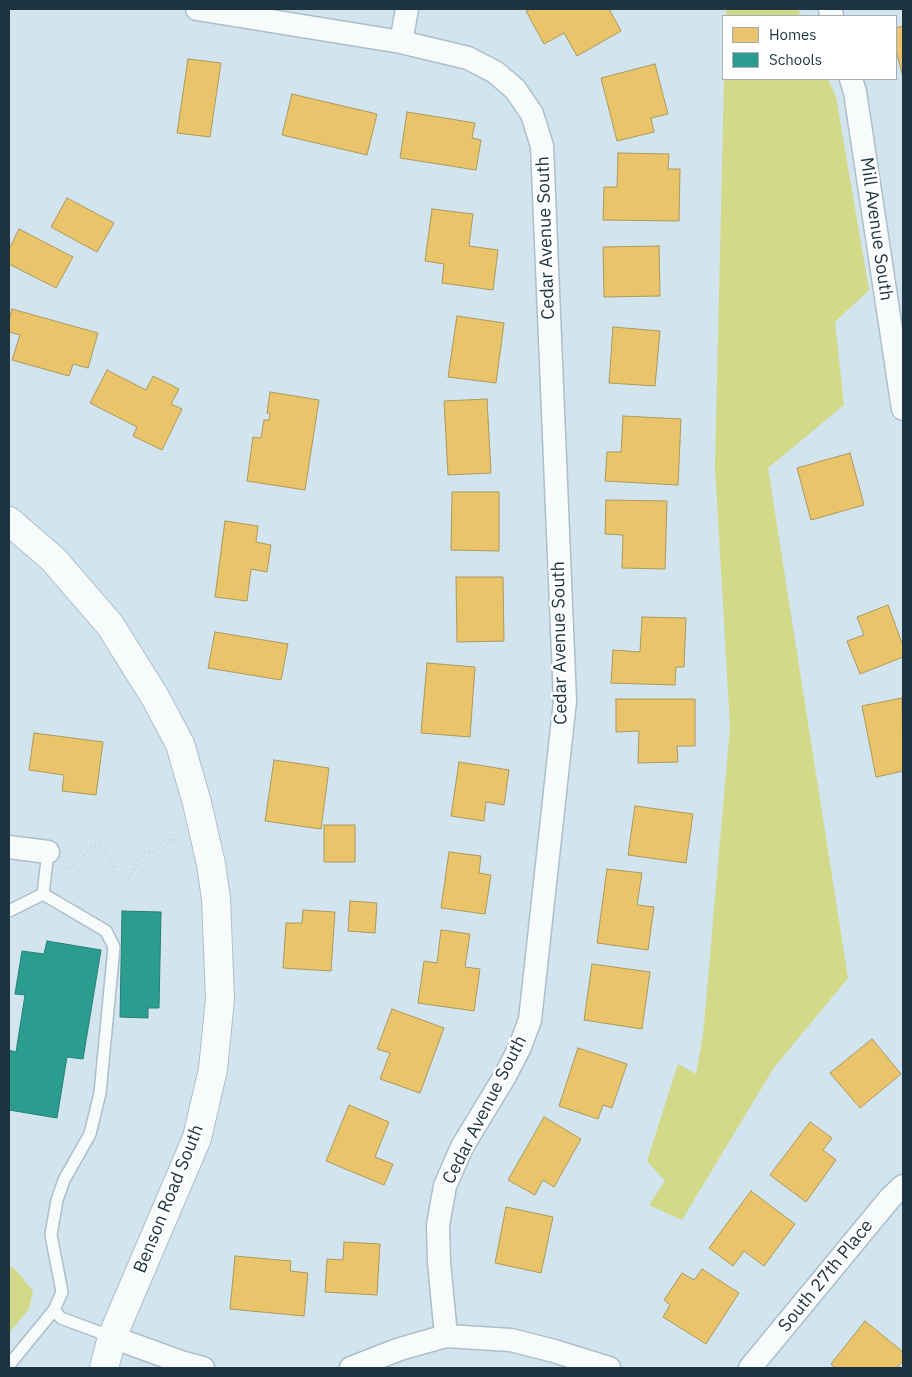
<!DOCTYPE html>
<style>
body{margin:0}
#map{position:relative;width:912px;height:1377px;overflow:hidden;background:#d2e4ed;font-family:"IBM Plex Sans",sans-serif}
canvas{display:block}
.frame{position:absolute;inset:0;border:10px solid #1c343f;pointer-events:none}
.legend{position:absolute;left:722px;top:15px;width:175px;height:65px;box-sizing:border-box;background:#fff;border:1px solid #a4aeb2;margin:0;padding:6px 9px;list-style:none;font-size:15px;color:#1c343f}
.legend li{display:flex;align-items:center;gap:10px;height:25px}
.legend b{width:25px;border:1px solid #a4aeb2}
</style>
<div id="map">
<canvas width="912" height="1377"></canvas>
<div class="frame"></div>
<ul class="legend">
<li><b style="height:14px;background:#e9c46a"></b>Homes</li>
<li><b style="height:14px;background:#2a9d8f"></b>Schools</li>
</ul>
</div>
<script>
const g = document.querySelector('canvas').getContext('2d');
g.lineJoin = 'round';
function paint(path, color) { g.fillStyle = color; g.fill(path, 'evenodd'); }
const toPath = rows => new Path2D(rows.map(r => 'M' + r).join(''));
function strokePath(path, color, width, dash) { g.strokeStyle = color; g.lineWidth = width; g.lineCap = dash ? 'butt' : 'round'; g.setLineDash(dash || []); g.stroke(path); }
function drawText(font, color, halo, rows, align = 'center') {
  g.font = font + ' "IBM Plex Sans",sans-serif'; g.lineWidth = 5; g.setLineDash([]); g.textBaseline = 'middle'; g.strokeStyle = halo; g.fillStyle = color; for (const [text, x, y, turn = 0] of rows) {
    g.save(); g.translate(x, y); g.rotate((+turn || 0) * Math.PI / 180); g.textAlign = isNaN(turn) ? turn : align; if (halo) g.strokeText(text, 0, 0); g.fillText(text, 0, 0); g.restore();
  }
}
const green = toPath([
 [726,9,798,9,801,16,726,16],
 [724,79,828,79,836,97,869,290,835,322,844,405,768,468,848,978,773,1069,682,1220,649,1205,665,1181,647,1161,678,1064,696,1074,703,1035,730,727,715,467],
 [9,1266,15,1269,33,1291,29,1309,9,1333]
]);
const homes = toPath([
 [530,9,609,9,621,31,577,56,564,33,544,44,526,11,530,9],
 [903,26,903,77,896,50,896,28,903,26],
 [188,59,221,63,210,137,177,133,188,59],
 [655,64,668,114,651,118,654,132,617,141,601,78,655,64],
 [292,94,377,114,367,155,282,135,292,94],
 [407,112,475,123,472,138,481,140,476,170,400,158,407,112],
 [618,153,669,154,668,169,680,169,679,221,603,220,604,187,617,187,618,153],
 [67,198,114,223,97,252,51,227,67,198],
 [432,209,473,214,469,246,498,250,493,290,442,283,444,264,425,261,432,209],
 [19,229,73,257,56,288,9,264,9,249,19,229],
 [659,246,660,296,604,297,603,247,659,246],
 [12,309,98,333,88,368,73,364,69,376,12,360,20,335,9,332,9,321,12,309],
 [457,316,504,323,496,383,448,377,457,316],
 [613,327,660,331,655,386,609,383,613,327],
 [107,370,146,390,153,376,179,389,171,404,182,409,162,450,133,436,137,427,90,403,107,370],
 [270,392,319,400,305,490,247,481,253,437,261,438,264,420,269,420,270,413,267,413,270,392],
 [487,399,491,473,448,475,444,401,487,399],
 [623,416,681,419,678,485,605,481,607,452,621,452,623,416],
 [850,453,864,505,811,520,797,468,850,453],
 [452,492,499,492,499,551,451,550,452,492],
 [606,500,667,501,665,569,622,568,623,535,605,534,606,500],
 [225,521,258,526,256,542,271,545,267,572,251,569,247,601,215,597,225,521],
 [456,577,503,577,504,641,457,642,456,577],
 [888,605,903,646,903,657,860,674,847,641,864,635,857,617,888,605],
 [642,617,686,618,684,667,676,667,675,685,611,683,613,650,640,652,642,617],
 [215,632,288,644,281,680,208,668,215,632],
 [427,663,475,667,470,737,421,733,427,663],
 [902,698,903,771,876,777,862,706,902,698],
 [616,699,695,699,695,746,677,746,678,762,638,763,639,731,616,732,616,699],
 [34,733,103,742,96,795,62,791,64,775,29,770,34,733],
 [274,760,329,768,321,829,265,821,274,760],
 [459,762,509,770,504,805,486,802,484,821,451,816,459,762],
 [635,806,693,814,686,863,628,855,635,806],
 [324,825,355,825,355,862,324,862,324,825],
 [449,852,481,856,479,873,491,875,485,914,441,908,449,852],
 [607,869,642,873,637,905,654,907,648,950,597,943,607,869],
 [350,901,377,903,375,933,348,931,350,901],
 [303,910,335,912,331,971,283,968,286,923,302,923,303,910],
 [441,930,470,934,465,967,480,969,474,1011,418,1003,424,961,437,963,441,930],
 [592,964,650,972,642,1029,584,1020,592,964],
 [392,1009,444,1028,420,1093,380,1079,390,1053,377,1049,392,1009],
 [872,1039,901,1074,860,1108,830,1073,872,1039],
 [578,1048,627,1064,612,1108,603,1105,598,1119,559,1106,578,1048],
 [349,1105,389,1122,375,1157,393,1164,384,1185,326,1161,349,1105],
 [544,1117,581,1139,554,1187,543,1180,535,1195,508,1180,544,1117],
 [810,1122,832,1138,823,1150,836,1160,806,1202,770,1175,810,1122],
 [751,1191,795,1224,764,1266,744,1251,733,1266,709,1248,751,1191],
 [506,1207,553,1217,541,1273,495,1263,506,1207],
 [344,1242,380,1244,377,1295,325,1292,327,1259,343,1260,344,1242],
 [235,1256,291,1261,290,1271,308,1273,304,1316,230,1309,235,1256],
 [702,1269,739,1293,706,1344,663,1317,670,1305,664,1300,682,1273,694,1280,702,1269],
 [865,1321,903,1352,903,1361,897,1368,836,1368,831,1364,865,1321]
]);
const schools = toPath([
 [122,911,161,912,159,1008,148,1008,148,1018,120,1017,122,911],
 [47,941,101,950,83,1059,67,1057,57,1118,9,1110,9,1050,16,1052,25,995,15,994,22,951,44,954,47,941]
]);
const path = toPath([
 [65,868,67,870,94,846,103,847,119,880,127,880,144,852,154,852,164,840,173,840,177,833]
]);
const service = toPath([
 [43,894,48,852],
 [9,911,43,894],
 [54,1310,61,1318,112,1337],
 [9,1365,54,1310,62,1292,51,1235,57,1200,64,1180,90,1134,100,1093,114,947,106,931,43,894]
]);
const minor = toPath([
 [197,9,401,42,468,58,495,72,515,89,532,114,542,146,565,701,530,1020,519,1049,505,1076,462,1147,445,1186,438,1225,439,1262,446,1336],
 [830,9,832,16],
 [401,42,407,9],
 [851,79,855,92,903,409],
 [9,847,48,852],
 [112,1337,181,1362,203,1368],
 [351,1368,400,1349,446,1336,511,1340,554,1351,609,1368],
 [750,1368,891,1197,903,1186]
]);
const tertiary = toPath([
 [9,521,53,559,110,625,155,697,180,744,197,803,211,864,216,899,220,999,213,1069,197,1138,112,1337,104,1368]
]);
const streetNames = [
 ["Mill Avenue South",876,229,82],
 ["Cedar Avenue South",546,238,-92],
 ["Cedar Avenue South",560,643,-91],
 ["Cedar Avenue South",485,1110,-63],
 ["Benson Road South",169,1199,-68],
 ["South 27th Place",826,1276,-51]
];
paint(green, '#d2d989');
paint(homes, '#e9c46a');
strokePath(homes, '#ac995d', 1);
paint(schools, '#2a9d8f');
strokePath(schools, '#267e77', 1);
strokePath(service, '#acbfc8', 14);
strokePath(minor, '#acbfc8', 25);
strokePath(tertiary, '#acbfc8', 30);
strokePath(path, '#cad0d3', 3, [1, 4]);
strokePath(service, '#f8fbfc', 11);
strokePath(minor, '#f8fbfc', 22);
strokePath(tertiary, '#f8fbfc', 28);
drawText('18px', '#1c343f', '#fff', streetNames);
</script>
